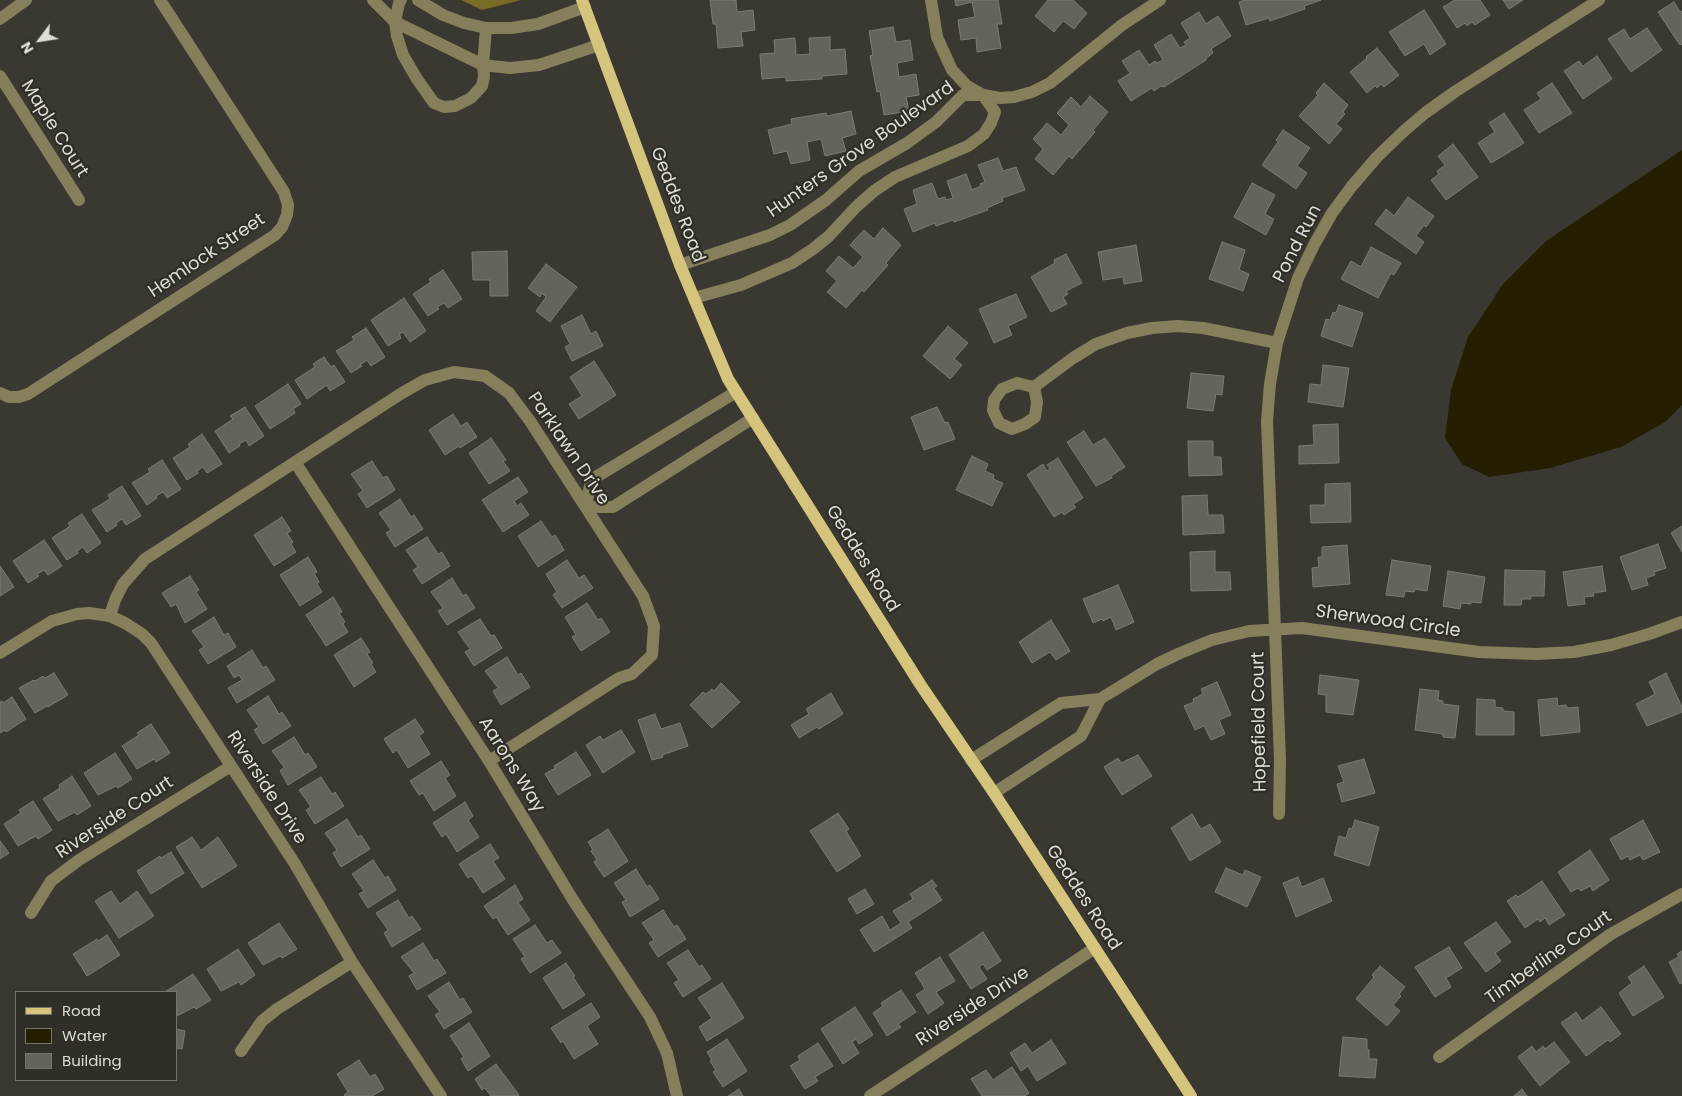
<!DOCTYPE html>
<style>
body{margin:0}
#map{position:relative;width:1682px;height:1096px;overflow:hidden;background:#3a3830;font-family:Poppins,sans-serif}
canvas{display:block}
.legend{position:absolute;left:15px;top:991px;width:162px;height:90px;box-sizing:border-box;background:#302e26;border:1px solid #76746d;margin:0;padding:6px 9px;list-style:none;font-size:15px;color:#deddd8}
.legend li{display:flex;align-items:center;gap:10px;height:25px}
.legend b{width:25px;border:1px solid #76746d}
.north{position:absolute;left:15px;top:15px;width:50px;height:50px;-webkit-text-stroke:4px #302e26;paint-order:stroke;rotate:239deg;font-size:14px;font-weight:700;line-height:20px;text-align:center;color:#deddd8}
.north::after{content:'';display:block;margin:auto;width:18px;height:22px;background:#deddd8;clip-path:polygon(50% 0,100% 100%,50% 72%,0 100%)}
</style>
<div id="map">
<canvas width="1682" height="1096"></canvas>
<ul class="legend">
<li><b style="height:6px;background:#d5c47b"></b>Road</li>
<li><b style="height:14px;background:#241e03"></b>Water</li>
<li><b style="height:14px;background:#65635a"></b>Building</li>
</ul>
<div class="north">N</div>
</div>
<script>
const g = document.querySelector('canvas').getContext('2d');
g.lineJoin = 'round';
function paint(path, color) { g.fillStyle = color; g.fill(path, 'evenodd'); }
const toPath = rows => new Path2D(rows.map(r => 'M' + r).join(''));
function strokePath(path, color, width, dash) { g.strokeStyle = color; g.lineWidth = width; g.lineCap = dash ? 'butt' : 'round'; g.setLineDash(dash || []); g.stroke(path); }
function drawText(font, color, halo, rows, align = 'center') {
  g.font = font + ' Poppins,sans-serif'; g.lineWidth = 4.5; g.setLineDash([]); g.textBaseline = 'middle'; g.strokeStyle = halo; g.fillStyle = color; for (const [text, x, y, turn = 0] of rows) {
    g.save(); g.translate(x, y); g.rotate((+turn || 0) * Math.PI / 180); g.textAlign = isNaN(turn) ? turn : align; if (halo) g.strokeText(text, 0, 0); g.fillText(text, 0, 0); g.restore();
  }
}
const forest = toPath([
 [461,0,521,0,482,10]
]);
const water = toPath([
 [1682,150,1682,405,1665,422,1621,447,1550,468,1489,477,1462,464,1445,438,1451,390,1468,337,1503,284,1546,241]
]);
const building = toPath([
 [710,0,736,0,737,12,753,10,755,30,741,32,743,46,718,48,716,24,713,24,710,0],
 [955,0,998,0,1002,24,997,24,1001,48,977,52,976,38,961,40,958,20,975,17,972,2,956,6,955,0],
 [1048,0,1073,0,1087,13,1074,29,1063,21,1054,32,1035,16,1048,0],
 [1245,0,1321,0,1304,6,1305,9,1270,21,1269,18,1246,25,1239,2,1245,0],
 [1455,0,1480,0,1490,15,1475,25,1472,22,1467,26,1465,23,1457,28,1443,7,1455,0],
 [1503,0,1523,0,1509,9,1503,0],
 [1674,2,1680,12,1682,11,1682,44,1680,45,1658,12,1674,2],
 [1424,10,1446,44,1430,55,1424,44,1405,56,1389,32,1424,10],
 [1199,12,1206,24,1218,16,1231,36,1211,49,1213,53,1206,58,1206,60,1164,87,1161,86,1154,91,1152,88,1131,101,1118,81,1130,73,1122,61,1139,50,1149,65,1155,61,1157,63,1163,60,1154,45,1171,34,1180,48,1186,45,1184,42,1190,38,1181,23,1199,12],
 [893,27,896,42,910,40,913,60,897,63,899,77,916,74,919,95,906,97,909,111,884,115,880,91,877,92,870,56,873,55,869,31,893,27],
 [1647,28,1662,50,1631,72,1608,39,1624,29,1630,39,1647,28],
 [830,37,830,50,845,49,847,74,822,76,822,79,786,81,786,77,762,79,760,54,775,53,774,40,795,38,796,55,810,54,809,38,830,37],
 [1377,48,1399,75,1384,87,1381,84,1377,88,1375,86,1367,93,1350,72,1367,58,1366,57,1377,48],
 [1597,56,1612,79,1583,99,1564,71,1579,61,1583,66,1597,56],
 [1324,83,1348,105,1343,112,1345,114,1336,124,1342,129,1329,144,1299,116,1318,95,1316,93,1324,83],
 [1552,83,1572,113,1539,133,1524,110,1541,99,1537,93,1552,83],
 [1090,96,1108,112,1093,130,1095,132,1072,159,1069,156,1053,175,1035,159,1043,149,1033,139,1047,123,1061,135,1069,125,1057,113,1071,97,1081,107,1090,96],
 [851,111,856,134,842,138,846,151,825,156,821,139,807,142,810,160,791,164,787,151,774,154,768,130,792,124,791,119,826,113,827,116,851,111],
 [1504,113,1524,143,1491,163,1478,143,1495,132,1489,123,1504,113],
 [1283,130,1310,148,1297,166,1307,173,1296,189,1262,165,1278,142,1276,140,1283,130],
 [1453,144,1478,177,1446,200,1431,180,1439,174,1437,171,1445,165,1438,156,1453,144],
 [998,158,1003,171,1016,167,1025,190,1002,198,1003,201,987,208,988,210,954,222,953,220,936,226,935,223,913,232,904,209,917,204,913,190,932,183,938,199,945,197,946,200,953,198,947,181,966,174,972,190,981,186,980,184,985,182,978,165,998,158],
 [1252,183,1275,195,1265,214,1274,219,1266,235,1234,217,1252,183],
 [1408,197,1434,216,1426,227,1424,225,1416,236,1424,242,1416,254,1375,224,1386,209,1394,216,1408,197],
 [883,228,901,245,886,263,888,265,864,292,862,290,846,308,827,292,837,281,826,271,839,256,853,268,863,257,850,245,864,230,874,239,883,228],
 [1222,242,1245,250,1239,270,1249,274,1243,291,1209,279,1222,242],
 [1136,245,1142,281,1124,284,1123,277,1103,280,1098,252,1136,245],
 [1371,247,1401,263,1394,275,1391,273,1378,298,1341,279,1351,261,1361,267,1371,247],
 [507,251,508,296,490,296,490,280,473,280,472,252,507,251],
 [1066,254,1082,283,1066,291,1068,294,1063,297,1067,304,1051,312,1031,277,1055,263,1054,260,1066,254],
 [546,264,577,287,550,322,536,311,546,297,542,293,540,297,528,288,546,264],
 [443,270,462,299,448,308,444,303,437,307,439,309,428,316,413,294,431,282,429,279,443,270],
 [1016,294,1027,317,1008,326,1012,335,994,343,979,309,1016,294],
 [404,298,426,331,410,342,403,332,399,334,401,338,388,346,371,320,404,298],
 [1339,305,1363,313,1352,347,1321,336,1326,319,1330,320,1333,312,1336,313,1339,305],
 [582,315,591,334,596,331,603,346,572,361,565,347,570,344,561,326,582,315],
 [948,326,968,343,954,359,962,365,950,379,923,356,948,326],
 [366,328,385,357,371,366,367,360,360,365,362,366,351,373,336,351,354,340,352,337,366,328],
 [324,357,331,367,334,365,345,382,330,391,327,385,307,399,295,380,315,367,313,364,324,357],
 [594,361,616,395,579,419,569,404,582,396,570,377,594,361],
 [1323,365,1349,368,1343,407,1308,402,1310,384,1321,385,1323,365],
 [1191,373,1224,376,1222,395,1216,394,1213,411,1187,408,1191,373],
 [288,384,301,404,293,409,295,413,270,429,255,406,288,384],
 [245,407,264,436,249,446,246,440,239,444,240,446,229,453,215,431,233,419,230,416,245,407],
 [937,407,945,423,948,422,955,439,924,450,911,417,937,407],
 [453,414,461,426,467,422,477,437,460,448,459,446,445,455,429,430,453,414],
 [1338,424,1339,463,1299,464,1299,446,1314,445,1313,425,1338,424],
 [1084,431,1093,445,1105,438,1125,467,1111,476,1112,478,1096,486,1067,442,1084,431],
 [202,434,222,464,207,473,203,467,197,471,198,473,187,480,173,458,190,447,188,444,202,434],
 [491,438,506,460,503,461,510,471,489,484,469,453,491,438],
 [1188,441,1213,441,1213,457,1221,457,1222,475,1189,476,1188,441],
 [972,456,988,464,985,471,994,475,993,479,1003,483,992,506,956,490,972,456],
 [1058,458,1083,498,1073,504,1076,507,1064,515,1062,512,1054,517,1027,475,1043,464,1047,471,1050,469,1047,465,1058,458],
 [162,460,181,489,167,498,163,492,156,496,157,498,147,505,132,483,150,472,148,469,162,460],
 [372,461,383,478,387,476,395,490,367,508,358,494,363,491,351,474,372,461],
 [518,477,528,492,514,501,517,506,521,503,529,515,503,532,482,500,518,477],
 [1350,483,1351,522,1311,523,1310,505,1325,505,1325,484,1350,483],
 [122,486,141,516,126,525,122,519,116,523,117,525,107,532,92,510,110,499,108,495,122,486],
 [1207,495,1208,515,1223,515,1224,533,1183,535,1182,496,1207,495],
 [400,499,411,517,414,515,423,529,395,547,386,533,391,530,379,513,400,499],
 [82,514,101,543,87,553,83,547,77,551,78,553,67,560,52,538,70,526,68,523,82,514],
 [282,517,291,531,287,533,293,542,291,544,296,552,274,566,254,535,282,517],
 [541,521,552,537,555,535,564,550,538,567,518,536,541,521],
 [1682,526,1682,552,1671,533,1682,526],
 [427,537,438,554,442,552,450,566,422,584,413,570,418,567,406,550,427,537],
 [44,540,62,566,48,575,44,570,37,574,39,576,28,583,13,561,44,540],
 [1658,544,1666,568,1654,572,1655,575,1646,578,1648,585,1632,590,1620,557,1658,544],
 [1347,545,1350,584,1313,587,1312,568,1319,567,1318,557,1322,557,1322,547,1347,545],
 [1215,551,1215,572,1230,572,1231,590,1191,591,1190,552,1215,551],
 [308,557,317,572,314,573,319,582,317,584,322,592,300,606,280,575,308,557],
 [567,560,579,578,584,575,593,588,562,608,553,595,557,592,546,574,567,560],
 [1392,560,1431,566,1427,591,1415,589,1414,592,1405,591,1404,597,1386,595,1392,560],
 [0,566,14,587,0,596,0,566],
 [1602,566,1606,591,1593,593,1594,596,1584,597,1585,604,1568,606,1563,572,1602,566],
 [1505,570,1545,571,1544,596,1531,596,1531,599,1522,599,1521,605,1504,605,1505,570],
 [1448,571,1485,577,1481,603,1471,602,1471,604,1461,603,1460,609,1443,606,1448,571],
 [190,576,199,590,196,592,207,609,185,623,176,604,171,607,162,593,190,576],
 [452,578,463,596,466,594,475,608,447,625,438,611,443,608,431,592,452,578],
 [1118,585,1134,622,1116,630,1111,617,1103,621,1102,619,1093,623,1083,599,1118,585],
 [333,597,342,612,339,613,345,622,343,624,348,632,326,646,306,615,333,597],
 [587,603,598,620,601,618,610,632,581,651,572,637,576,635,565,617,587,603],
 [214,617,224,635,228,633,236,647,208,664,199,650,204,647,192,631,214,617],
 [480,619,491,636,494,635,502,648,474,666,465,652,470,649,458,632,480,619],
 [1051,620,1070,651,1056,660,1050,652,1032,663,1019,642,1051,620],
 [361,638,370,652,367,654,373,663,371,664,376,672,354,687,334,655,361,638],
 [252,650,263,668,266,666,275,680,237,703,228,688,242,680,239,675,234,678,227,666,252,650],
 [507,657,518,675,521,673,530,687,501,705,493,691,498,688,485,671,507,657],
 [54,673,68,695,48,707,47,706,35,713,19,688,34,680,35,681,43,676,45,678,54,673],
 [1666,673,1682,707,1682,712,1647,726,1636,704,1655,694,1649,682,1666,673],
 [1320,675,1359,680,1353,715,1326,712,1326,695,1318,694,1320,675],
 [1217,682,1231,715,1219,720,1225,734,1211,740,1204,726,1195,730,1184,706,1194,702,1193,699,1203,694,1201,689,1217,682],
 [721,683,740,702,712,728,690,705,703,692,706,694,712,689,714,691,721,683],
 [1420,689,1439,691,1438,700,1443,701,1443,704,1459,706,1455,738,1443,737,1443,734,1415,730,1420,689],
 [831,693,843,714,819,729,817,727,799,738,791,725,809,714,806,709,831,693],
 [268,696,279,714,282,712,291,726,263,744,254,730,259,727,247,710,268,696],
 [12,697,26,719,6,732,5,730,0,733,0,702,2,701,3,703,12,697],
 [1557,698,1558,706,1566,705,1567,708,1578,707,1580,732,1541,736,1538,700,1557,698],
 [1477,699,1495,700,1495,707,1503,708,1503,711,1514,712,1514,735,1476,735,1477,699],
 [655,714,661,729,680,723,688,746,662,755,663,757,652,760,638,720,655,714],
 [415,719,424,732,419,736,430,754,408,768,397,750,393,753,384,739,415,719],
 [151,724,170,753,156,762,154,759,137,769,122,746,139,735,137,733,151,724],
 [621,730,635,752,603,773,586,745,600,736,603,740,621,730],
 [294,737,305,755,308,753,317,767,288,785,280,771,284,767,272,751,294,737],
 [576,752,591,775,558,795,545,774,555,768,554,766,576,752],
 [115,753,132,779,118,788,116,786,98,795,84,773,115,753],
 [1138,755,1152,776,1122,795,1104,767,1118,758,1121,763,1138,755],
 [1364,759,1375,793,1342,802,1337,784,1344,782,1338,766,1364,759],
 [441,761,450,775,445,778,456,796,434,811,423,793,419,795,410,781,441,761],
 [72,776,91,806,77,815,75,812,58,821,43,799,60,788,59,785,72,776],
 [321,777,332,794,335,792,344,806,315,824,306,810,311,807,299,790,321,777],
 [33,801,52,830,38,839,36,836,18,846,4,824,21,813,19,810,33,801],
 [465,802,473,816,468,820,479,837,457,852,446,834,442,837,433,823,465,802],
 [838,813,849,829,846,831,861,856,837,872,810,831,838,813],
 [1192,814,1201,829,1210,824,1221,842,1190,861,1171,828,1192,814],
 [347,819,358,837,361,835,370,849,341,867,333,853,337,850,325,833,347,819],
 [1355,820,1379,827,1369,866,1334,855,1339,836,1346,838,1349,828,1352,829,1355,820],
 [1643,820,1660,852,1643,860,1640,855,1630,860,1628,856,1621,860,1610,839,1643,820],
 [608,829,628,861,604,877,594,862,597,860,591,851,593,850,588,842,608,829],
 [192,837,201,850,218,837,237,866,202,888,176,847,192,837],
 [0,841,9,853,0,859,0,841],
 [490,844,499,858,493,861,505,879,483,893,472,876,468,878,459,864,490,844],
 [1590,850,1609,880,1593,891,1590,886,1581,891,1578,888,1571,892,1558,872,1590,850],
 [171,852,184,873,151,894,137,871,160,856,161,858,171,852],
 [373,860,385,878,388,876,396,890,368,908,359,894,364,891,352,874,373,860],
 [1226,868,1243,875,1245,870,1261,877,1247,907,1215,892,1226,868],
 [636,869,647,887,650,885,659,899,630,917,622,902,626,900,614,883,636,869],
 [1298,877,1302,887,1323,878,1332,901,1296,917,1283,883,1298,877],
 [932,880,937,886,934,888,942,900,908,922,912,928,874,952,860,930,882,916,890,930,901,923,893,911,913,899,910,894,932,880],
 [1542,881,1565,915,1549,925,1545,918,1540,922,1538,919,1525,928,1507,901,1516,895,1518,897,1542,881],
 [515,885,523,899,518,902,530,920,508,935,496,917,493,919,484,906,515,885],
 [865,889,874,904,857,914,848,899,865,889],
 [111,891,120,904,137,891,154,916,119,938,95,901,111,891],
 [398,900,409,918,412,916,421,929,392,947,384,933,388,930,376,913,398,900],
 [663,910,674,927,677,925,686,939,658,957,649,943,654,940,642,923,663,910],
 [1496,922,1511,942,1495,953,1501,961,1486,972,1464,943,1496,922],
 [279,923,297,949,282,958,280,956,263,965,248,943,279,923],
 [535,925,547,943,552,940,561,953,530,973,521,959,525,957,513,939,535,925],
 [983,932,1001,961,987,970,983,964,979,967,987,979,971,989,949,955,983,932],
 [107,935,120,955,87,976,73,954,97,939,98,941,107,935],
 [423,943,434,961,437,959,446,973,417,990,409,976,414,973,401,957,423,943],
 [1449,947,1462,968,1446,978,1451,987,1435,997,1415,967,1449,947],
 [238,949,255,975,241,985,239,982,221,991,207,969,238,949],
 [688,950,699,967,702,965,711,979,683,997,674,983,679,980,667,963,688,950],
 [1682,951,1682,983,1680,984,1669,962,1679,957,1677,954,1682,951],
 [940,957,955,981,936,992,944,1003,928,1014,916,995,925,989,915,973,940,957],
 [566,963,575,976,573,977,585,995,563,1009,543,978,566,963],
 [1380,966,1405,987,1399,994,1401,996,1393,1005,1400,1011,1387,1026,1356,999,1374,977,1372,975,1380,966],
 [1644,966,1664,997,1633,1016,1619,993,1632,983,1628,977,1644,966],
 [193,974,211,1000,196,1009,194,1007,177,1016,176,992,165,992,193,974],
 [449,982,460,1000,463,998,472,1012,444,1029,435,1015,440,1012,428,996,449,982],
 [722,983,744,1018,707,1041,699,1027,712,1018,698,998,722,983],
 [901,990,916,1012,898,1024,901,1027,887,1036,873,1013,883,1006,881,1003,901,990],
 [591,1003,600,1017,587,1026,598,1044,574,1059,563,1041,561,1043,551,1028,591,1003],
 [855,1007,873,1035,859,1044,856,1039,852,1042,859,1053,843,1064,821,1029,855,1007],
 [1601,1007,1621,1034,1610,1042,1608,1040,1586,1056,1561,1023,1576,1012,1582,1021,1601,1007],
 [469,1023,490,1056,468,1071,461,1059,464,1057,450,1036,469,1023],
 [176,1029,185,1031,182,1049,176,1048,176,1029],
 [1343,1037,1367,1039,1367,1049,1369,1050,1369,1059,1377,1059,1375,1078,1339,1076,1343,1037],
 [727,1039,747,1071,723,1087,713,1072,716,1070,710,1061,712,1060,707,1052,727,1039],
 [1051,1040,1066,1063,1037,1081,1028,1066,1021,1071,1010,1053,1025,1043,1032,1053,1051,1040],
 [1554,1042,1570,1062,1540,1086,1518,1057,1532,1046,1536,1052,1543,1046,1545,1049,1554,1042],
 [818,1043,833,1066,815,1077,818,1081,805,1089,790,1066,800,1060,798,1056,818,1043],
 [359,1060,370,1077,375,1074,384,1089,372,1096,345,1096,344,1095,348,1092,337,1074,359,1060],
 [496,1064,519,1095,518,1096,491,1096,485,1088,482,1090,475,1079,496,1064],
 [1012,1067,1029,1093,1025,1096,982,1096,971,1079,986,1070,993,1080,1012,1067],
 [739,1089,743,1096,728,1096,739,1089],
 [1522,1089,1527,1096,1514,1096,1522,1089]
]);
const minor = toPath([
 [373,0,395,22,483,65,510,68,539,65,599,45],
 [401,0,399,3,395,22,397,36,403,55,417,79,434,103,444,107,455,106,471,98,482,86,484,77,483,65,486,28],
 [418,0,443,15,464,23,486,28,511,28,538,24,585,7],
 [0,19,26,0],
 [0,76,79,200],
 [680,265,770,235,790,225,826,200,859,171,907,143,936,122,963,95,983,95,1000,98,1014,97,1032,92,1050,83,1122,25,1160,0],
 [694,298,741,285,792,263,813,249,828,237,856,207,874,191,895,177,968,146,984,134,991,123,995,112,983,95,967,86,952,70,937,37,931,0],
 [1034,387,1037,402,1035,417,1025,424,1012,429,999,423,993,410,994,400,1002,389,1017,383,1034,387,1073,358,1096,344,1127,333,1152,328,1178,326,1203,328,1277,343],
 [736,392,591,480,586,507,613,507,753,418],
 [0,393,9,397,19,397,28,394,275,235,282,227,287,215,288,205,284,192,160,0],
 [295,462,489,761,573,900,650,1017,667,1053,677,1096],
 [110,616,115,600,123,584,145,559,402,393,425,380,454,372,485,376,509,393,530,421,643,596,654,626,652,655,632,674,619,678,489,761],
 [0,653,52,621,77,614,89,613,110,616,125,623,142,634,151,643,295,864,352,962,441,1096],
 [971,760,1061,703,1100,699,1157,664,1178,654,1212,640,1249,631,1302,628,1479,652,1536,654,1574,652,1611,645,1649,634,1682,622],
 [994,793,1081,736,1100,699],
 [1279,814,1280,760,1267,421,1270,384,1277,343,1298,278,1314,245,1332,213,1352,186,1377,157,1404,131,1425,113,1456,91,1599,0],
 [31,913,51,881,79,860,231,766],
 [241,1051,262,1021,277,1009,352,962],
 [1439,1057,1611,934,1682,894],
 [870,1096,1095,948]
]);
const major = toPath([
 [582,0,680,265,728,379,920,684,994,793,1191,1096]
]);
const streetNames = [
 ["Maple Court",54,129,58],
 ["Hunters Grove Boulevard",861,150,-35],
 ["Geddes Road",677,205,69],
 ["Pond Run",1298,244,-63],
 ["Hemlock Street",207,256,-34],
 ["Parklawn Drive",568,449,56],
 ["Geddes Road",862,559,58],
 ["Sherwood Circle",1388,622,8],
 ["Hopefield Court",1260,722,-91],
 ["Aarons Way",511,765,58],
 ["Riverside Drive",266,788,57],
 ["Riverside Court",115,818,-33],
 ["Geddes Road",1083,898,57],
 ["Timberline Court",1549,958,-35],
 ["Riverside Drive",973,1007,-33]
];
paint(forest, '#7a6b27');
paint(water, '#241e03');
paint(building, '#65635a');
strokePath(building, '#7c7a71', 1);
strokePath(minor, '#867f5c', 12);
strokePath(major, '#d5c47b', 12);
drawText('18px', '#deddd8', '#302e26', streetNames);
</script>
